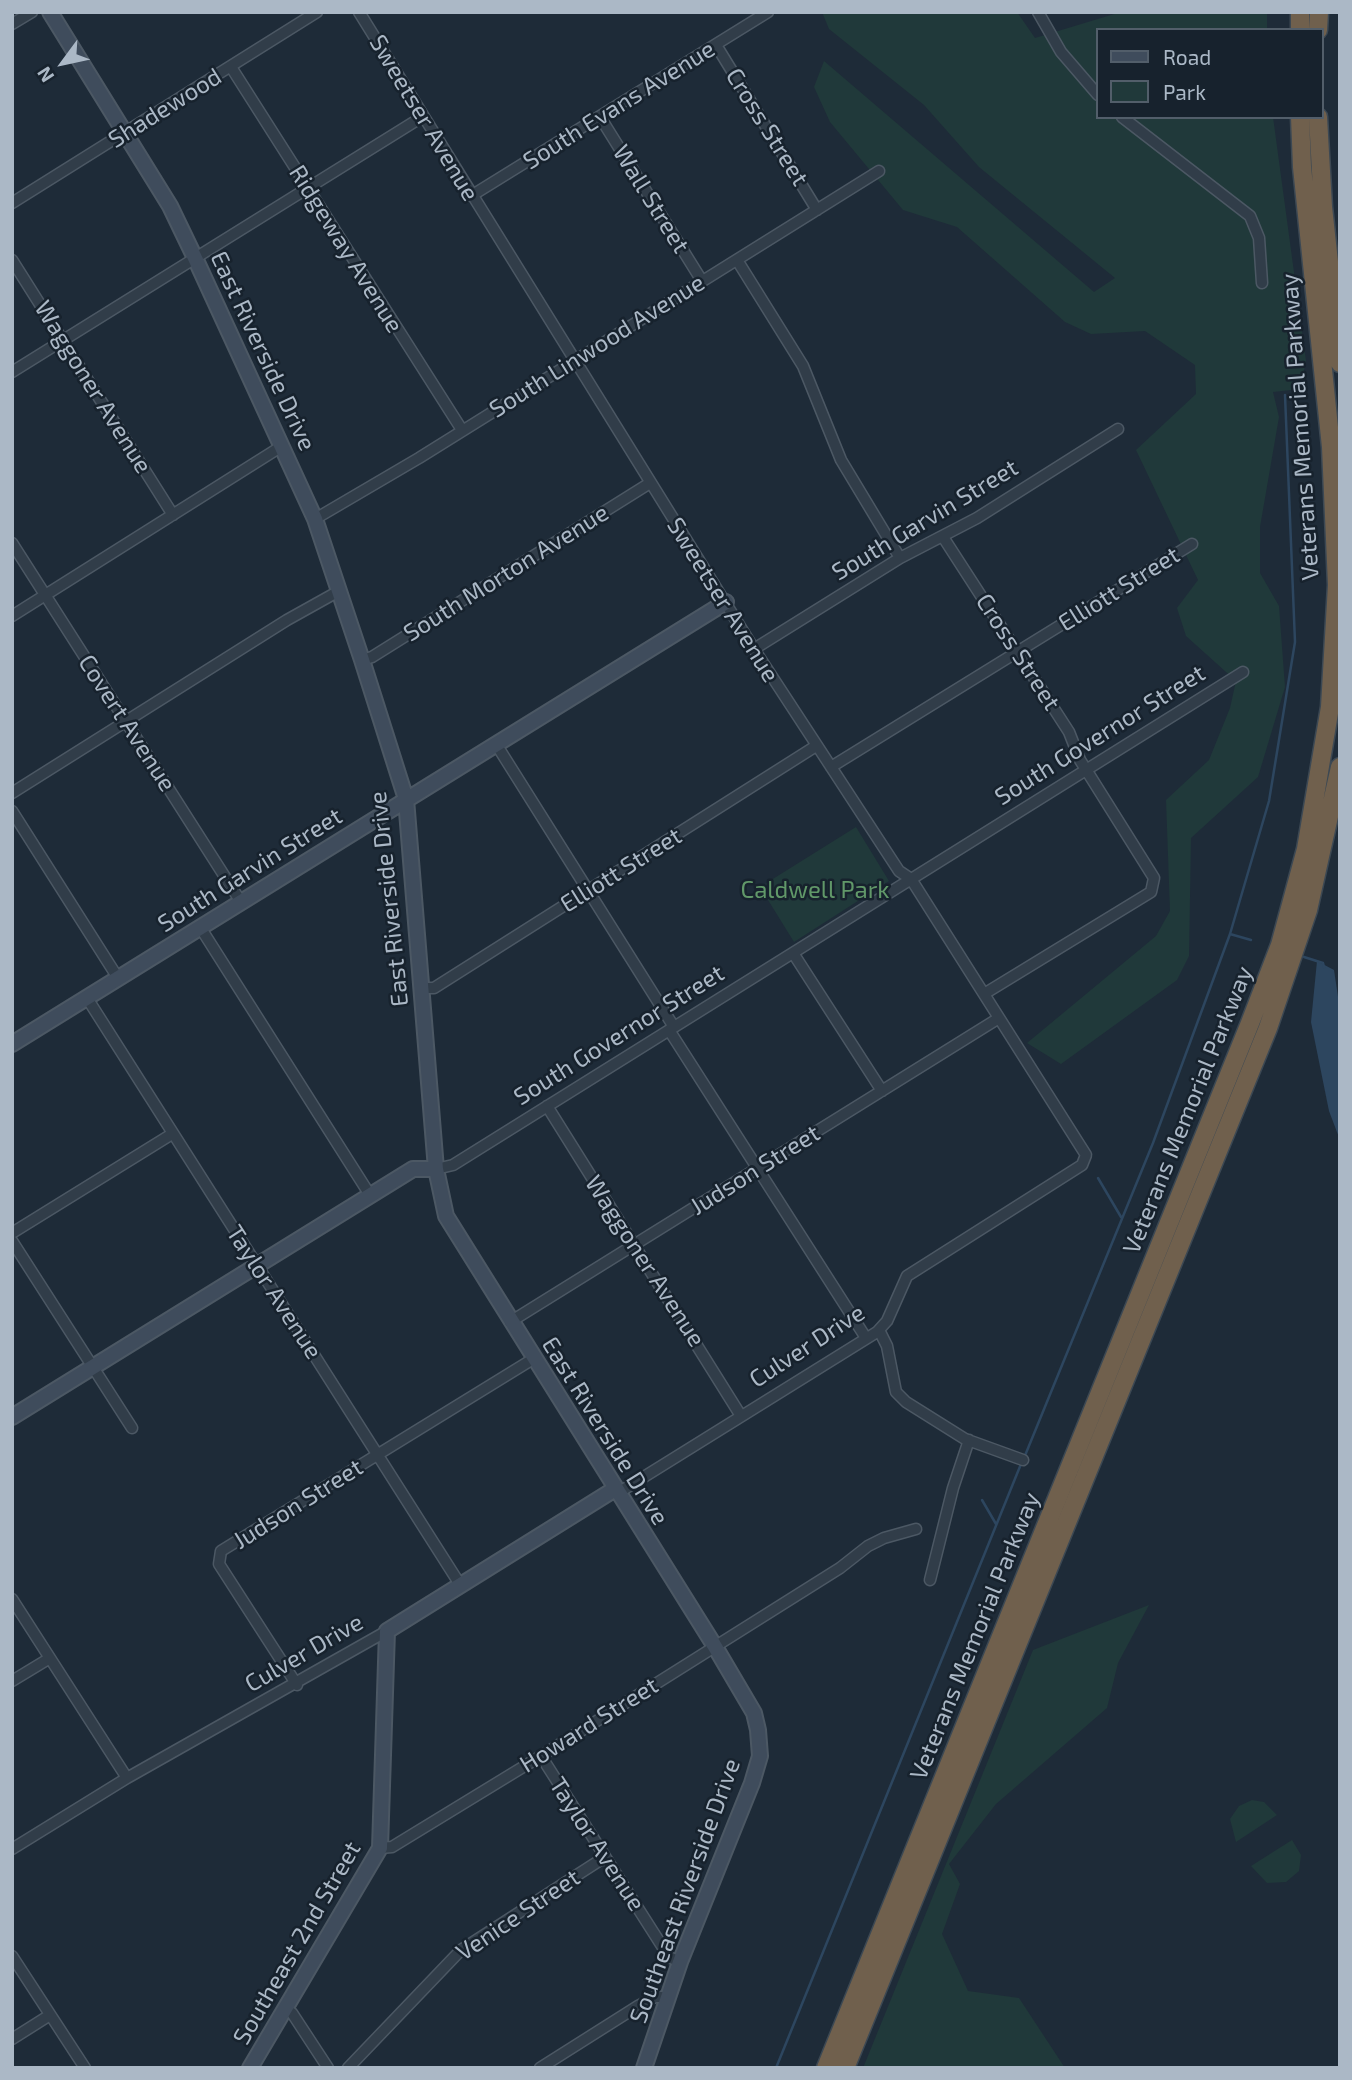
<!DOCTYPE html>
<style>
body{margin:0}
#map{position:relative;width:1352px;height:2080px;overflow:hidden;background:#1e2b38;font-family:"Exo 2",sans-serif}
canvas{display:block}
.frame{position:absolute;inset:0;border:14px solid #abb8c6;pointer-events:none}
.legend{position:absolute;left:1096px;top:28px;width:228px;height:91px;box-sizing:border-box;background:#17222d;border:2px solid #525e6a;margin:0;padding:9px 12px;list-style:none;font-size:21px;color:#abb8c6}
.legend li{display:flex;align-items:center;gap:14px;height:35px}
.legend b{width:35px;border:2px solid #525e6a}
.north{position:absolute;left:28px;top:28px;width:70px;height:70px;-webkit-text-stroke:5px #17222d;paint-order:stroke;rotate:237deg;font-size:19px;font-weight:700;line-height:28px;text-align:center;color:#abb8c6}
.north::after{content:'';display:block;margin:auto;width:24px;height:32px;background:#abb8c6;clip-path:polygon(50% 0,100% 100%,50% 72%,0 100%)}
</style>
<div id="map">
<canvas width="1352" height="2080"></canvas>
<div class="frame"></div>
<ul class="legend">
<li><b style="height:9px;background:#3f4c5c"></b>Road</li>
<li><b style="height:19px;background:#20393a"></b>Park</li>
</ul>
<div class="north">N</div>
</div>
<script>
const g = document.querySelector('canvas').getContext('2d');
g.lineJoin = 'round';
function paint(path, color) { g.fillStyle = color; g.fill(path, 'evenodd'); }
const toPath = rows => new Path2D(rows.map(r => 'M' + r).join(''));
function strokePath(path, color, width, dash) { g.strokeStyle = color; g.lineWidth = width; g.lineCap = dash ? 'butt' : 'round'; g.setLineDash(dash || []); g.stroke(path); }
function drawText(font, color, halo, rows, align = 'center') {
  g.font = font + ' "Exo 2",sans-serif'; g.lineWidth = 5; g.setLineDash([]); g.textBaseline = 'middle'; g.strokeStyle = halo; g.fillStyle = color; for (const [text, x, y, turn = 0] of rows) {
    g.save(); g.translate(x, y); g.rotate((+turn || 0) * Math.PI / 180); g.textAlign = isNaN(turn) ? turn : align; if (halo) g.strokeText(text, 0, 0); g.fillText(text, 0, 0); g.restore();
  }
}
const green = toPath([
 [822,12,1017,12,1035,38,1121,12,1267,12,1267,30,1098,30,1098,117,1273,117,1306,361,1300,389,1273,392,1279,417,1260,527,1260,573,1279,606,1285,687,1258,777,1191,838,1189,956,1177,980,1061,1064,1027,1043,1156,936,1170,911,1166,800,1209,760,1230,708,1236,681,1186,636,1177,608,1198,580,1136,450,1196,394,1195,365,1145,331,1091,334,1065,322,957,227,903,210,830,122,814,87,824,61,1094,292,1115,278,979,167,924,105,829,29],
 [856,827,889,881,794,942,760,887],
 [1149,1605,1118,1663,1107,1708,996,1804,949,1864,960,1884,942,1934,968,1991,1019,1998,1065,2068,863,2068,1033,1650],
 [1252,1800,1264,1802,1277,1815,1236,1842,1230,1819,1239,1806],
 [1292,1840,1301,1855,1299,1871,1286,1882,1267,1883,1251,1866]
]);
const water = toPath([
 [1317,961,1334,970,1340,1010,1340,1140,1329,1111,1311,1022]
]);
const stream = toPath([
 [1230,934,1251,940],
 [1304,957,1323,963,1324,967],
 [1098,1178,1121,1217],
 [1024,1458,1153,1143,1230,934,1269,801,1295,642,1285,395],
 [982,1500,996,1524],
 [776,2068,1021,1464]
]);
const street = toPath([
 [359,12,754,649,899,871,911,879,1086,1155,1082,1165,907,1276,887,1321,877,1332,618,1493],
 [1038,12,1061,52,1098,95],
 [12,24,32,12],
 [716,45,817,210],
 [231,67,462,430],
 [600,117,702,281],
 [1122,117,1250,216,1259,238,1262,283],
 [471,196,768,12],
 [12,203,317,12],
 [12,260,173,515],
 [737,260,803,366,841,460,900,558],
 [12,372,422,117],
 [315,519,419,458,879,171],
 [943,537,1069,732,1080,760,1154,878,1151,892,984,994],
 [12,543,241,902],
 [12,616,282,446],
 [754,649,900,558,977,518,1118,429],
 [362,660,372,657,650,483],
 [496,744,674,1027],
 [831,767,1192,544],
 [12,793,287,620,339,591],
 [12,811,118,978],
 [200,927,370,1195],
 [793,953,882,1091],
 [423,988,434,988,816,746],
 [87,998,461,1586],
 [669,1030,866,1338],
 [547,1106,741,1416],
 [436,1169,453,1165,1243,672],
 [12,1233,172,1134],
 [12,1241,132,1428],
 [510,1322,999,1018],
 [879,1330,887,1346,896,1392,906,1402,965,1439,1023,1460],
 [930,1580,953,1488,969,1440],
 [12,1599,127,1778],
 [12,1681,50,1658],
 [297,1685,219,1564,221,1551,533,1359],
 [541,1756,669,1957,680,1962],
 [380,1848,392,1847,541,1756,840,1568,868,1546,884,1538,916,1529],
 [12,1849,127,1778,387,1631],
 [12,1956,85,2068],
 [285,2009,292,2013,328,2068],
 [12,2039,50,2015],
 [348,2068,461,1950,605,1857],
 [540,2068,638,2006,655,1997,668,1997]
]);
const secondary = toPath([
 [50,12,170,206,195,258,315,519,362,660,406,799,436,1169,446,1216,714,1645,754,1713,758,1730,760,1756,752,1783,680,1962,644,2068],
 [12,1044,726,602],
 [12,1417,413,1169,436,1169],
 [250,2068,380,1848,387,1631,615,1489]
]);
const highway = toPath([
 [1300,30,1300,12],
 [1318,30,1319,12],
 [1318,117,1323,207,1340,363],
 [826,2068,1250,1023,1280,945,1306,849,1330,707,1337,585,1331,447,1302,167,1300,117],
 [845,2068,1268,1028,1308,910,1340,767]
]);
const streetNames = [
 ["South Evans Avenue",619,105,-32],
 ["Shadewood",165,108,-32],
 ["Sweetser Avenue",424,118,59],
 ["Cross Street",767,127,58],
 ["Wall Street",651,199,58],
 ["Ridgeway Avenue",346,249,58],
 ["South Linwood Avenue",597,346,-32],
 ["East Riverside Drive",263,351,65],
 ["Waggoner Avenue",93,387,58],
 ["Veterans Memorial Parkway",1300,427,-94],
 ["South Garvin Street",925,520,-31],
 ["South Morton Avenue",506,573,-32],
 ["Elliott Street",1119,589,-32],
 ["Sweetser Avenue",723,600,58],
 ["Cross Street",1018,652,57],
 ["Covert Avenue",127,723,57],
 ["South Governor Street",1100,735,-32],
 ["South Garvin Street",250,870,-32],
 ["Elliott Street",621,870,-32],
 ["East Riverside Drive",389,899,-96],
 ["South Governor Street",619,1035,-32],
 ["Veterans Memorial Parkway",1188,1110,-68],
 ["Judson Street",755,1170,-32],
 ["Waggoner Avenue",645,1261,57],
 ["Taylor Avenue",274,1292,57],
 ["Culver Drive",807,1346,-33],
 ["East Riverside Drive",605,1431,58],
 ["Judson Street",298,1504,-32],
 ["Veterans Memorial Parkway",975,1636,-68],
 ["Culver Drive",304,1653,-30],
 ["Howard Street",589,1725,-32],
 ["Taylor Avenue",597,1844,57],
 ["Southeast Riverside Drive",685,1891,-70],
 ["Venice Street",518,1915,-34],
 ["Southeast 2nd Street",297,1943,-60]
];
const parkNames = [
 ["Caldwell Park",815,890]
];
paint(green, '#20393a');
paint(water, '#2d465f');
strokePath(stream, '#2d465f', 2.5);
strokePath(street, '#4c5864', 13);
strokePath(secondary, '#4c5864', 18);
strokePath(highway, '#3c4853', 21);
strokePath(street, '#313d49', 10);
strokePath(secondary, '#3f4c5c', 14);
strokePath(highway, '#70604d', 18);
drawText('24px', '#abb8c6', '#17222d', streetNames);
drawText('24px', '#619869', '#17222d', parkNames);
</script>
